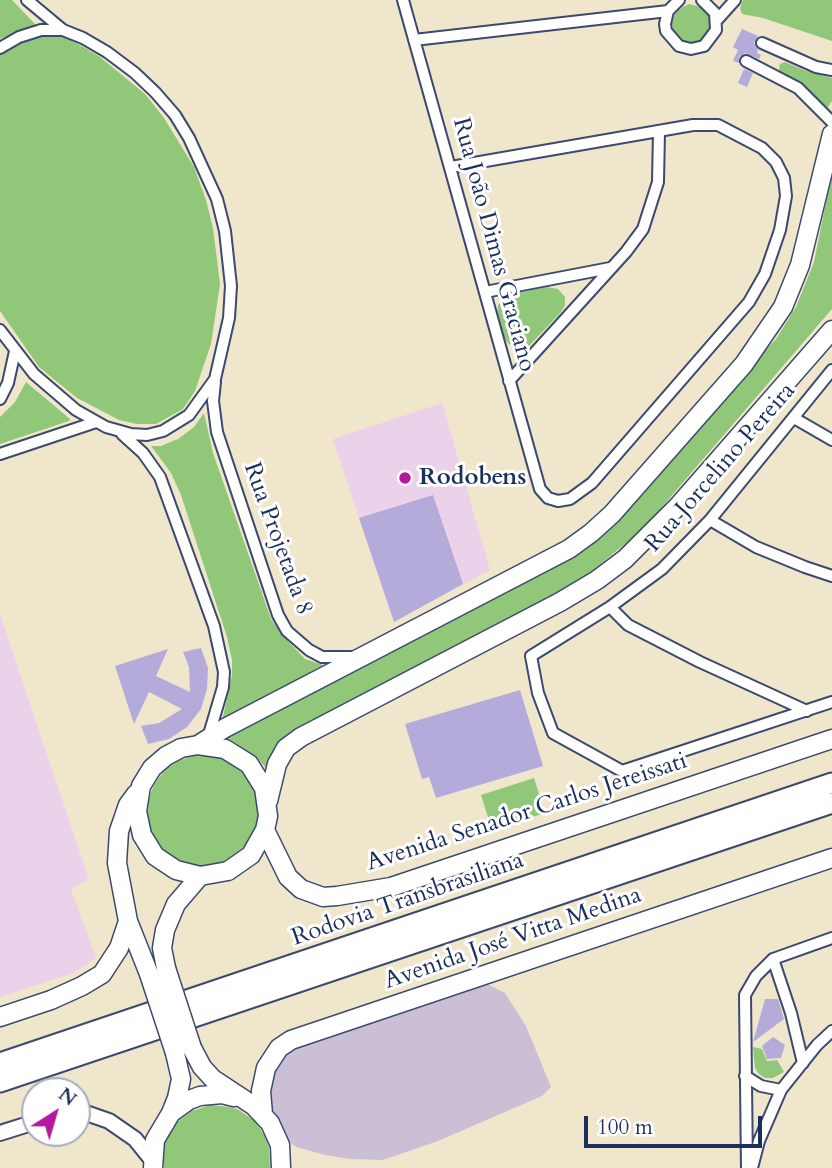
<!DOCTYPE html>
<meta charset="utf-8">
<style>
body{margin:0}
#map{position:relative;width:832px;height:1168px;overflow:hidden;background:#f0e6cc;font-family:Cardo,serif}
canvas{display:block}
.north{position:absolute;left:21px;top:1077px;width:70px;height:70px;box-sizing:border-box;background:#fff;border:2px solid #a4acbf;border-radius:50%;rotate:37deg;font-size:19px;font-weight:700;line-height:28px;text-align:center;color:#1b2f5e}
.north::after{content:'';display:block;margin:auto;width:24px;height:32px;background:#b5179e;clip-path:polygon(50% 0,100% 100%,50% 72%,0 100%)}
.scale{position:absolute;left:584px;top:1116px;width:178px;height:32px;box-sizing:border-box;border:4px solid #1b2f5e;border-top:0;padding-left:9px;font-size:21px;line-height:24px;white-space:nowrap;color:#1b2f5e;-webkit-text-stroke:5px #fff;paint-order:stroke}
</style>
<div id="map">
<canvas width="832" height="1168"></canvas>
<div class="north">N</div>
<div class="scale">100 m</div>
</div>
<script>
const g = document.querySelector('canvas').getContext('2d');
g.lineJoin = 'round';
function paint(path, color) { g.fillStyle = color; g.fill(path, 'evenodd'); }
const toPath = rows => new Path2D(rows.map(r => 'M' + r).join(''));
function strokePath(path, color, width, dash) { g.strokeStyle = color; g.lineWidth = width; g.lineCap = dash ? 'butt' : 'round'; g.setLineDash(dash || []); g.stroke(path); }
function drawText(font, color, halo, rows, align = 'center') {
  g.font = font + ' Cardo,serif'; g.lineWidth = 6; g.setLineDash([]); g.textBaseline = 'middle'; g.strokeStyle = halo; g.fillStyle = color; for (const [text, x, y, turn = 0] of rows) {
    g.save(); g.translate(x, y); g.rotate((+turn || 0) * Math.PI / 180); g.textAlign = isNaN(turn) ? turn : align; if (halo) g.strokeText(text, 0, 0); g.fillText(text, 0, 0); g.restore();
  }
}
const built = toPath([
 [442,403,490,570,394,622,333,439],
 [0,614,89,880,71,889,96,958,74,973,0,997]
]);
const industrial = toPath([
 [487,984,505,993,526,1026,551,1087,542,1096,438,1141,383,1160,350,1159,325,1155,296,1147,288,1141,268,1108,267,1095,276,1062,292,1046]
]);
const green = toPath([
 [0,0,12,0,36,25,0,39],
 [743,0,832,0,832,41,763,18,742,14,740,8],
 [689,4,705,8,711,15,714,23,701,44,684,44,673,31,672,23,675,14,681,8],
 [38,35,60,35,78,44,100,57,145,94,164,118,194,167,206,200,213,228,220,284,211,344,195,391,183,409,156,424,137,424,119,420,77,398,39,367,0,311,0,54,6,47],
 [785,62,806,71,832,78,832,101,826,110,800,84,783,76,779,70,780,64],
 [832,172,832,309,643,529,581,580,352,701,268,770,254,755,225,736,498,596,561,560,705,416,776,339,796,307,814,262],
 [547,287,558,289,565,297,565,305,561,312,529,346,514,347,509,344,502,335,497,316,498,305,507,295],
 [26,382,70,419,69,421,0,444,0,417,15,402],
 [204,413,213,453,271,619,283,636,305,659,323,665,222,721,232,676,232,660,227,637,181,495,171,473,151,446,161,446,178,439,194,427],
 '148 811a56 56 0 1 1 112 0a56 56 0 1 1-112 0Z',
 [534,778,545,813,492,830,481,795],
 [753,1047,762,1049,767,1061,777,1060,784,1072,773,1078,765,1078,759,1074,755,1068],
 [210,1105,230,1107,239,1110,255,1121,266,1138,269,1147,270,1168,164,1168,164,1150,166,1140,176,1123,192,1111]
]);
const building = toPath([
 [742,29,758,36,754,43,758,50,757,53,761,55,759,59,745,53,739,57,739,63,733,61,738,50,733,47],
 [744,69,753,73,747,87,738,83],
 [433,495,463,584,394,622,359,518],
 [201,648,208,668,207,689,201,709,187,727,169,739,148,744,141,726,159,723,182,709,149,692,134,724,115,666,168,649,156,676,190,692,189,667,183,652],
 [520,690,543,766,436,798,429,777,422,779,405,724],
 [765,999,778,999,784,1019,753,1042],
 [773,1037,785,1045,781,1058,767,1059,762,1046]
]);
const minor = toPath([
 [27,0,63,30],
 [403,0,540,489,548,498,558,501,570,499,592,483,749,302,765,274,780,230,786,196,784,178,776,162,762,148,718,125,693,125,451,167],
 [679,0,668,11,665,24,666,31,679,46,691,49,704,46,716,30,715,13,702,0],
 [717,20,735,0],
 [414,40,668,11],
 [762,43,816,67,832,70],
 [0,48,19,37,41,30,63,30,83,38,107,52,135,73,155,92,175,115,189,138,217,199,225,231,231,286,229,318,215,379,189,415,163,431,147,435,131,434,106,427,76,410,34,374,0,330],
 [746,61,798,88,832,122],
 [485,292,610,268],
 [832,370,710,520,662,569,610,607,531,656,538,693,553,733,622,771,832,702],
 [509,381,626,252,643,229,658,182,659,132],
 [215,382,213,401,217,432,278,615,287,631,309,650,322,657,354,657],
 [0,399,8,383,15,351],
 [794,418,832,440],
 [122,434,143,453,160,477,214,626,224,672,223,687,208,738],
 [0,454,96,422],
 [710,520,756,547,805,567,832,576],
 [610,607,628,625,700,662,807,711],
 [773,959,791,1013,803,1063],
 [745,1076,761,1086,781,1090],
 [747,1168,745,995,756,976,773,959,832,938],
 [752,1168,759,1141,781,1090,817,1045,832,1031]
]);
const tertiary = toPath([
 [77,1114,86,1113,109,1121,135,1139,152,1160],
 [0,1133,35,1122]
]);
const primary = toPath([
 [198,745,225,728,569,549,591,533,612,514,744,364,783,307,800,265,832,134],
 [136,794,128,805,119,831,117,863,128,921,149,974],
 [268,801,277,764,286,748,301,737,560,602,597,580,625,559,679,505,832,330],
 [265,830,288,877,301,889,323,897,337,896,391,887,832,739],
 [166,968,162,948,165,930,176,904,200,876,228,871,251,855,265,830,268,816,264,788,249,764,225,749,198,745,181,748,166,756,152,768,141,786,137,811,142,835,155,856,176,870,200,876],
 [0,1017,51,1000,82,986,102,974,119,948,128,921],
 [192,1048,202,1067,213,1079,254,1106,270,1123,280,1145,281,1168],
 [171,1113,177,1098,181,1079,175,1053],
 [263,1114,261,1091,266,1068,279,1048,291,1040,832,858],
 [153,1168,155,1140,171,1113,189,1100,200,1096,222,1094,234,1097]
]);
const motorway = toPath([
 [0,1063,832,783],
 [0,1082,832,803]
]);
const primaryBridge = toPath([
 [166,968,192,1048],
 [149,974,175,1053]
]);
const markers = [
 [405,478,7,"#b5179e"]
];
const streetNames = [
 ["Rua João Dimas Graciano",493,245,75],
 ["Rua Jorcelino Pereira",721,468,-49],
 ["Rua Projetada 8",277,539,70],
 ["Avenida Senador Carlos Jereissati",527,813,-18],
 ["Rodovia Transbrasiliana",408,900,-19],
 ["Avenida José Vitta Medina",513,939,-19]
];
const poiNames = [
 ["Rodobens",419,478]
];
paint(built, '#ecd1ea');
paint(industrial, '#cbbfd5');
paint(green, '#91c779');
paint(building, '#b4abdb');
strokePath(minor, '#3b4a6e', 14);
strokePath(tertiary, '#3b4a6e', 18);
strokePath(primary, '#3b4a6e', 21);
strokePath(motorway, '#3b4a6e', 23);
strokePath(minor, '#fff', 10);
strokePath(tertiary, '#fff', 14);
strokePath(primary, '#fff', 18);
strokePath(motorway, '#fff', 19);
strokePath(primaryBridge, '#3b4a6e', 21, []);
strokePath(primaryBridge, '#fff', 18);
for (const [x, y, r, color] of markers) { const dot = new Path2D(); dot.arc(x, y, r, 0, 2 * Math.PI); g.fillStyle = color; g.fill(dot); strokePath(dot, '#fff', 2.5); }
drawText('24px', '#1b2f5e', '#fff', streetNames);
drawText('bold 24px', '#1b2f5e', '#fff', poiNames, 'left');
</script>
